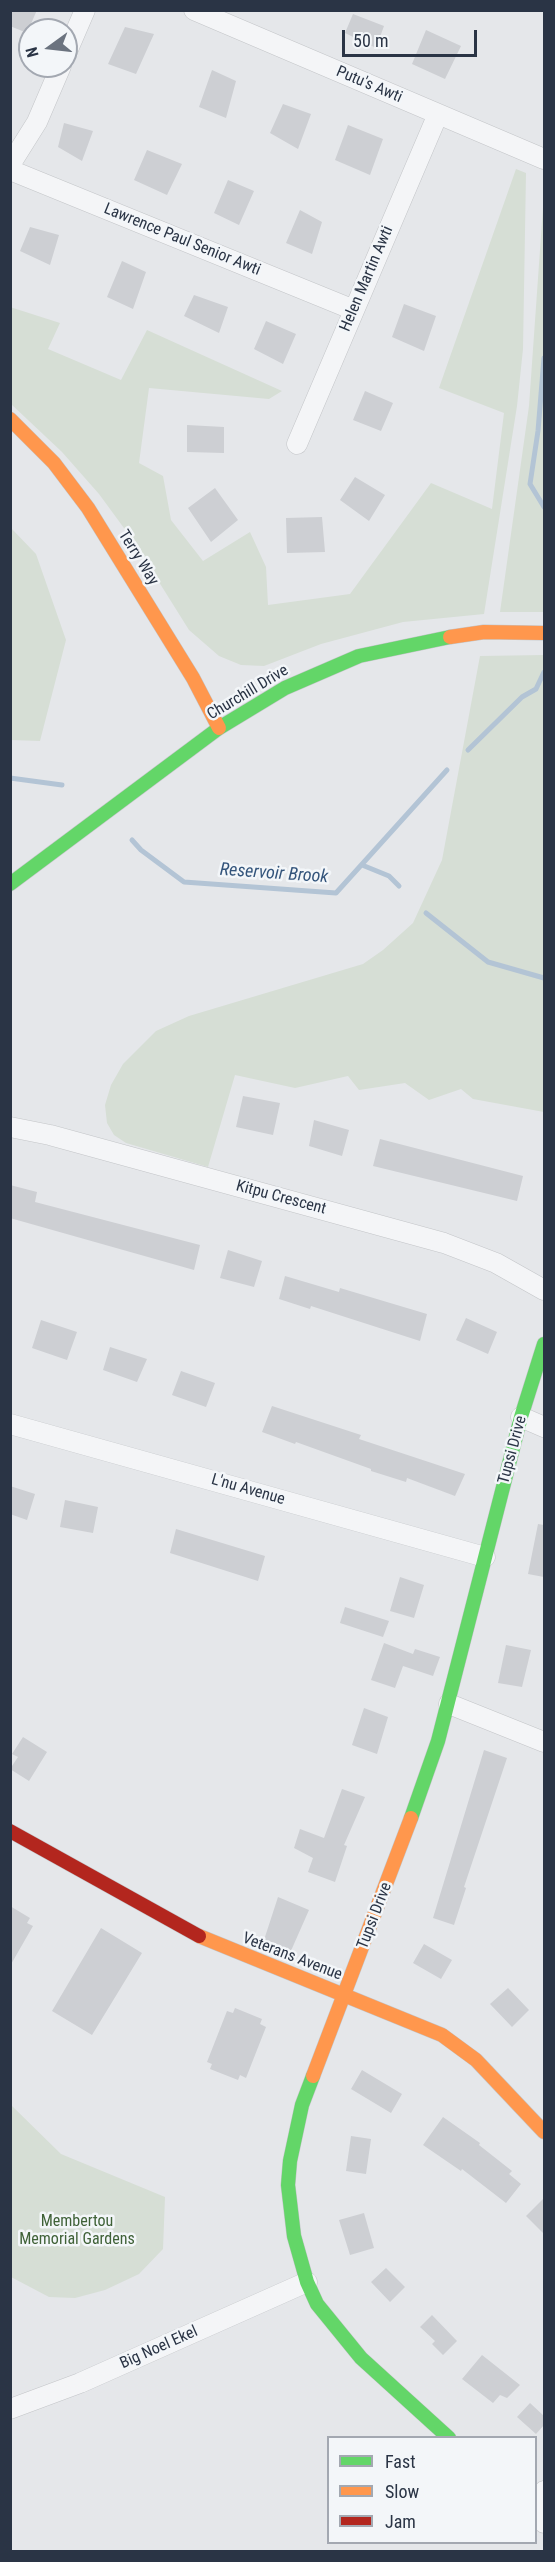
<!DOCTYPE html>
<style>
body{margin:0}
#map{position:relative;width:555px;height:2562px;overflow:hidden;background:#e5e7ea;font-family:"Roboto Condensed",sans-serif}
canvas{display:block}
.frame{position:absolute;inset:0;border:12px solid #2a3445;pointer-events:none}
.legend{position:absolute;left:327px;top:2436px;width:210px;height:108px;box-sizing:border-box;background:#f3f6f9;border:2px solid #a3a8b1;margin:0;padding:8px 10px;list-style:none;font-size:18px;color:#2a3445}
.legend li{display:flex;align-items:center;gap:12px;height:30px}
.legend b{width:30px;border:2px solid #a3a8b1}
.north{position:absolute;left:18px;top:18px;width:60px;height:60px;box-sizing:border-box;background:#f3f6f9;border:2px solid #a3a8b1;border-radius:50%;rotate:255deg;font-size:16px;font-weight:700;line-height:24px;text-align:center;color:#2a3445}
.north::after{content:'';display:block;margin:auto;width:21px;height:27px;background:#6b737f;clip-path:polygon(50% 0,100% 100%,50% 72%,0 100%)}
.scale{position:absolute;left:342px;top:30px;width:135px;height:27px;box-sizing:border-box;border:3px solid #2a3445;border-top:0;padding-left:8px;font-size:18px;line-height:21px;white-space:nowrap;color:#2a3445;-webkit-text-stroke:4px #f3f6f9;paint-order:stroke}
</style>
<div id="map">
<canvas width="555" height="2562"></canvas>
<div class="frame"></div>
<ul class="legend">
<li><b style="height:8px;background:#63d668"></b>Fast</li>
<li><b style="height:8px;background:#ff974d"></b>Slow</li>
<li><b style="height:8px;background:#b3261e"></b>Jam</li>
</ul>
<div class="north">N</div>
<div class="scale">50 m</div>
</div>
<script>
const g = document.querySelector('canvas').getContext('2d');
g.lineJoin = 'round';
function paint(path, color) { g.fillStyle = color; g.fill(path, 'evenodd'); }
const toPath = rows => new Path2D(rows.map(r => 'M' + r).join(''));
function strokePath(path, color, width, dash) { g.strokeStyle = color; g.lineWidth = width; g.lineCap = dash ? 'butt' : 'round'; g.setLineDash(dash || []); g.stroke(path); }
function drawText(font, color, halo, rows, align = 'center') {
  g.font = font + ' "Roboto Condensed",sans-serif'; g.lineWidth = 5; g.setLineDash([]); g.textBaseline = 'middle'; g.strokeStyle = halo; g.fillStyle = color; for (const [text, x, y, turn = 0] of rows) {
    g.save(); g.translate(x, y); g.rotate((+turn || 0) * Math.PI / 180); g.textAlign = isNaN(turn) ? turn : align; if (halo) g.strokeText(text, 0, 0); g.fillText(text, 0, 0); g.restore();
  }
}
const green = toPath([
 [516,169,526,173,523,349,517,406,484,614,403,622,321,644,264,666,241,665,219,656,189,630,132,539,99,494,62,452,11,404,10,307,60,323,48,349,121,380,147,330,282,391,269,399,149,388,139,463,163,476,171,520,203,561,250,532,266,567,268,605,350,594,431,483,492,509,504,413,439,388],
 [544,193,544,612,500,612,529,406],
 [11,528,36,554,66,640,40,741,11,740],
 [544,655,544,1112,473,1099,461,1089,429,1100,405,1083,359,1090,348,1076,295,1088,235,1075,208,1167,126,1143,114,1135,107,1123,105,1105,111,1085,123,1064,156,1031,189,1016,363,964,383,950,413,923,442,860,480,656],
 [11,2105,61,2154,165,2197,163,2249,139,2274,105,2290,75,2298,49,2297,11,2277]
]);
const stream = toPath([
 [544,358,538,431,530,484,544,507],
 [468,750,522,697,536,689,544,672],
 [10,778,62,785],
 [132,840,141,850,184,882,336,893,447,770],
 [362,865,389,876,399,886],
 [426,913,488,962,544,978]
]);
const building = toPath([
 [10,10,37,10,27,33,10,26],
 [353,14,384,26,376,48,345,33],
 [125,27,154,34,136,74,108,64],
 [426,30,461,46,445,79,412,64],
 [212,70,236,81,226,118,199,107],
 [283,104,311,114,298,149,270,133],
 [64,123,93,131,82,161,58,147],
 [348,125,383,139,370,175,335,160],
 [147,150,182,164,167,195,134,180],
 [228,180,254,191,239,225,214,213],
 [300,210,322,222,312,254,286,243],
 [30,227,59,235,50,265,20,251],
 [122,261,146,272,133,309,107,297],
 [194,295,228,307,219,333,184,316],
 [404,304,436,316,424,351,392,337],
 [266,321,296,334,283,364,254,349],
 [365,391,393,403,381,431,353,420],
 [187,425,224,427,224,453,187,452],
 [355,477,385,495,369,521,340,500],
 [215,488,238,520,211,542,188,508],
 [322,517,325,552,287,553,286,518],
 [243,1096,280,1103,273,1135,236,1127],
 [314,1120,349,1130,342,1156,309,1146],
 [380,1139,523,1176,517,1201,373,1166],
 [10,1185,37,1192,35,1202,200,1245,194,1270,10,1218],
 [228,1250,262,1261,254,1287,220,1278],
 [285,1276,339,1292,340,1288,427,1314,420,1341,311,1306,310,1309,279,1299],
 [466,1318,497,1332,488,1354,456,1340],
 [41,1320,77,1332,67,1360,32,1348],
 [110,1347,147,1359,137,1382,103,1370],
 [181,1371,215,1383,206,1407,172,1395],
 [272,1406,361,1435,359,1439,465,1474,455,1496,407,1478,406,1482,371,1471,371,1469,296,1442,295,1444,262,1432],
 [10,1486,35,1494,27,1520,10,1514],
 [65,1500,98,1507,93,1533,60,1527],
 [538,1524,544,1525,544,1577,528,1574],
 [176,1529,265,1556,258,1581,170,1553],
 [400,1577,424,1585,414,1618,390,1611],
 [345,1607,389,1621,383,1637,340,1623],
 [384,1643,413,1654,415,1649,440,1657,433,1676,403,1666,395,1688,371,1680],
 [506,1645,531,1650,522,1687,498,1683],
 [364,1708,388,1717,377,1754,352,1745],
 [23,1737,47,1752,29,1781,10,1769,18,1757,12,1754],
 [484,1750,507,1758,464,1887,466,1888,454,1925,433,1918],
 [342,1789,365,1797,344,1845,347,1846,335,1882,308,1872,313,1858,294,1848,300,1829,324,1838],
 [278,1897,309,1910,290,1953,264,1940],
 [10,1906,30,1918,27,1923,33,1926,10,1966],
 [101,1928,142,1953,92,2035,52,2011],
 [424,1944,452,1960,441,1979,413,1963],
 [508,1988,529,2010,512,2027,490,2004],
 [235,2008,262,2019,260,2024,266,2027,246,2078,240,2075,238,2080,210,2069,212,2064,207,2062,227,2011,233,2013],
 [362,2070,402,2094,391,2113,351,2089],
 [443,2117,480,2143,479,2145,512,2171,509,2174,521,2184,506,2203,462,2169,461,2171,423,2145],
 [351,2136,371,2139,366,2174,346,2171],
 [544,2198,544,2234,526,2216],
 [364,2213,374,2248,350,2255,339,2220],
 [386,2268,405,2287,390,2302,371,2282],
 [432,2315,457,2341,443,2355,432,2344,435,2341,420,2327],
 [482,2355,520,2385,507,2398,500,2395,493,2403,462,2379],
 [530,2403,544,2416,544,2425,536,2434,517,2417]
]);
const street = toPath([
 [194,10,544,159],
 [66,54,85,10],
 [10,165,37,122,61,66],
 [10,170,354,310],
 [297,444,438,114],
 [10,1127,50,1135,444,1243,496,1263,544,1290],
 [521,1417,544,1427],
 [10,1424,485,1557],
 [449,1704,544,1742],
 [10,2409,80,2383,307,2282],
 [536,2501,544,2491],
 [536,2515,544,2523]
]);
const fast = toPath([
 [10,884,219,728,285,688,359,656,450,637],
 [411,1818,438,1741,521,1417,544,1344],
 [313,2076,302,2105,290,2161,288,2185,294,2236,307,2282,317,2304,361,2358,449,2438]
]);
const slow = toPath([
 [10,419,54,463,88,508,193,678,219,728],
 [450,637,484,632,544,633],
 [199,1936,442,2035,476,2060,544,2132],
 [313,2076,411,1818]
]);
const jam = toPath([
 [10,1831,199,1936]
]);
const streetNames = [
 ["Putu's Awti",369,85,23],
 ["Lawrence Paul Senior Awti",182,240,22],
 ["Helen Martin Awti",367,279,-67],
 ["Terry Way",138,558,58],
 ["Churchill Drive",248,693,-31],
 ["Kitpu Crescent",281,1198,15],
 ["Tupsi Drive",513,1450,-75],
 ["L'nu Avenue",248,1490,16],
 ["Tupsi Drive",375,1916,-69],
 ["Veterans Avenue",292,1957,21],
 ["Big Noel Ekel",159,2348,-24]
];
const parkNames = [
 ["Membertou",77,2222],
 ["Memorial Gardens",77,2240]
];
const waterNames = [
 ["Reservoir Brook",274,874,4]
];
paint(green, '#d6ded5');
strokePath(stream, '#b3c4d5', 5);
paint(building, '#cdcfd3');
strokePath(street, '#c3c5c8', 21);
strokePath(fast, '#c3c5c8', 15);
strokePath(slow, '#c3c5c8', 15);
strokePath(jam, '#c3c5c8', 15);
strokePath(street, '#f4f5f7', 20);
strokePath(fast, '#63d668', 14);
strokePath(slow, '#ff974d', 14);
strokePath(jam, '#b3261e', 14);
drawText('16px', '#2a3445', '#f3f6f9', streetNames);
drawText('16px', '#3f6137', '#f3f6f9', parkNames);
drawText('italic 18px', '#33547b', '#f3f6f9', waterNames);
</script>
